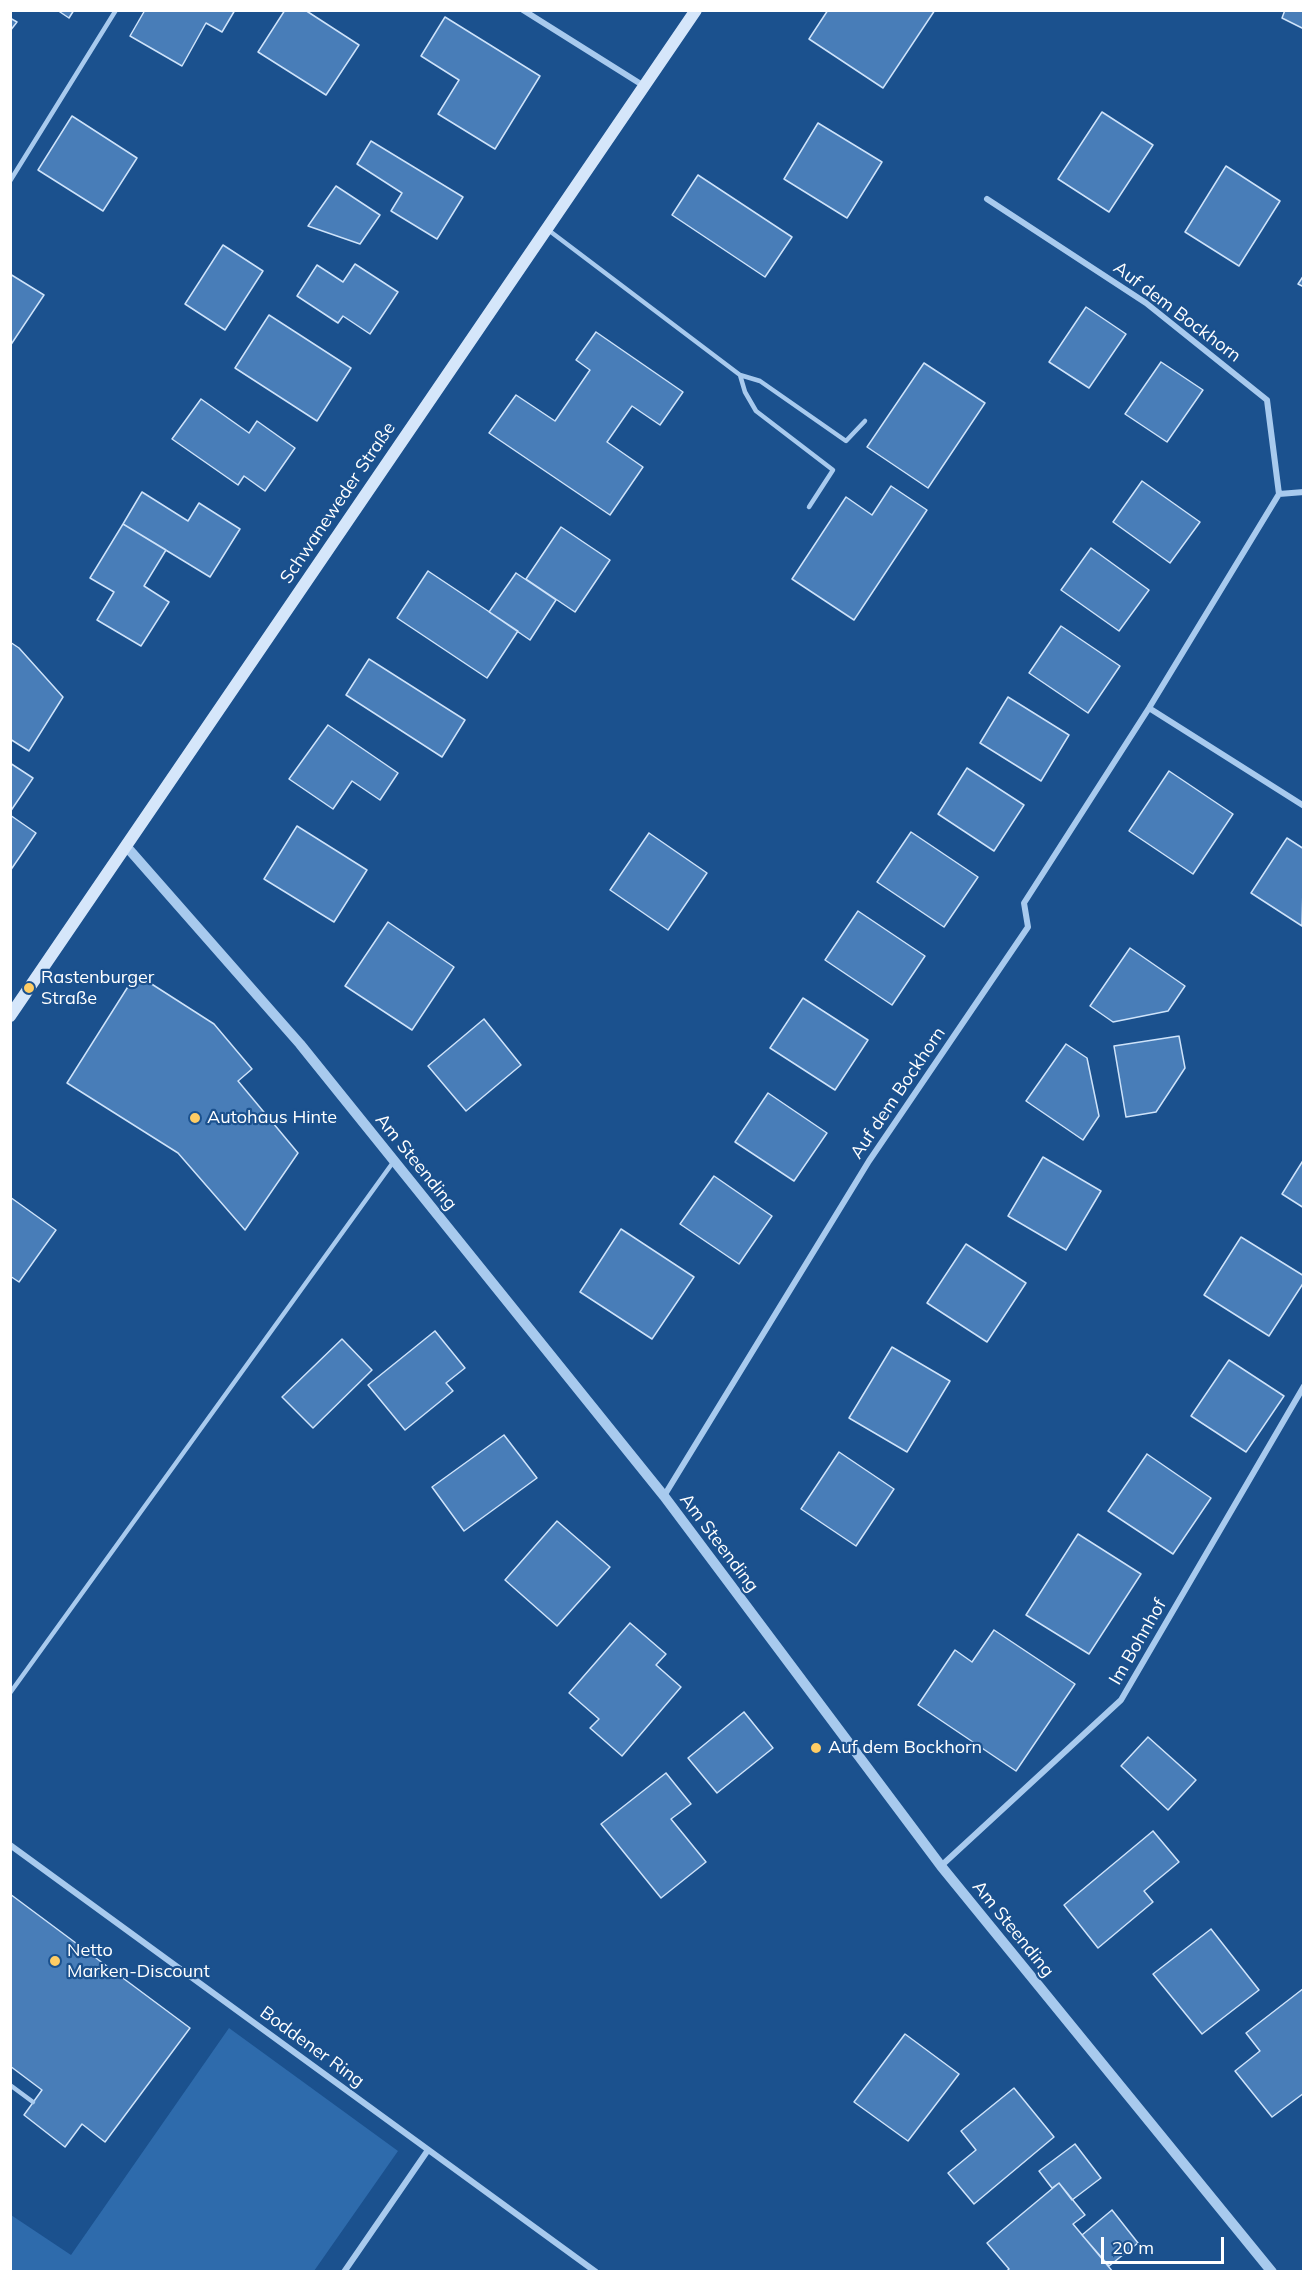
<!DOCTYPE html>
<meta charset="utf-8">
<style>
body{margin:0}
#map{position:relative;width:1314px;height:2282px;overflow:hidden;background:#1b518e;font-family:Mulish,sans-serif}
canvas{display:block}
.frame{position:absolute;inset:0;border:12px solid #fff;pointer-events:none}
.scale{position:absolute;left:1101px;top:2237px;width:123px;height:27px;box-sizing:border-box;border:3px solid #fff;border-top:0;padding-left:8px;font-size:18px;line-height:21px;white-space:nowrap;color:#fff;-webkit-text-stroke:4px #1b518e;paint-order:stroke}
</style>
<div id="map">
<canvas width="1314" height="2282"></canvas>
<div class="frame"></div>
<div class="scale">20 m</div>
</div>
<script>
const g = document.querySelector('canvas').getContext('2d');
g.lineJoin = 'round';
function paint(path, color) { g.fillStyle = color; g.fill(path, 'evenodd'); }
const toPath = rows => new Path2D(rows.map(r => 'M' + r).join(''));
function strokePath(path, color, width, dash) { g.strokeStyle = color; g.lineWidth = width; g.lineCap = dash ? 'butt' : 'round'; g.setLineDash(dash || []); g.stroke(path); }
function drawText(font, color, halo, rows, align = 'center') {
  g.font = font + ' Mulish,sans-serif'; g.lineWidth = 4.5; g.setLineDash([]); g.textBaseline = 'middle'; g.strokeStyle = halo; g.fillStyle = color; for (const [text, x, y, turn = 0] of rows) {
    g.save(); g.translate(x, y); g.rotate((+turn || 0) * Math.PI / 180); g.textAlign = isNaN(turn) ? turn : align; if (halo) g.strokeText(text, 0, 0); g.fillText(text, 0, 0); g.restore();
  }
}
const green = toPath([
 [229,2028,398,2151,314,2271,11,2271,11,2215,71,2255]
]);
const building = toPath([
 [57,10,74,10,69,18,57,10],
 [145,10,235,10,222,32,206,23,182,66,130,36,145,10],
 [285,10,305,10,359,45,326,95,258,52,285,10],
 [828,10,935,10,883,88,809,39,828,10],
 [1285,10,1304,10,1304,29,1282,18,1285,10],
 [445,17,540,76,495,149,438,114,459,80,421,56,445,17],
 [10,18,17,22,10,31,10,18],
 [1102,112,1153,145,1109,212,1058,179,1102,112],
 [72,116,137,158,103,211,38,170,72,116],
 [818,123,882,162,847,218,784,179,818,123],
 [371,141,463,197,437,239,391,211,402,193,357,164,371,141],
 [1226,166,1280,201,1239,266,1185,232,1226,166],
 [698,175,792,237,765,277,672,215,698,175],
 [336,186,380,215,360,244,308,226,336,186],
 [223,245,263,271,225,330,185,304,223,245],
 [355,264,398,292,370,334,343,316,338,323,297,296,317,265,343,282,355,264],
 [10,274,44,295,10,346,10,274],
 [1304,275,1304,287,1298,284,1304,275],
 [1086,307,1126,334,1089,388,1049,362,1086,307],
 [269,315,351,368,317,421,235,368,269,315],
 [596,332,683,392,660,425,632,406,607,442,643,467,610,515,489,433,516,395,555,421,590,370,576,360,596,332],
 [1161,362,1203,390,1167,442,1125,414,1161,362],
 [924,363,985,403,928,488,867,447,924,363],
 [201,399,249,433,257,421,295,448,265,491,244,476,238,485,172,439,201,399],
 [1142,481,1200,522,1170,563,1113,522,1142,481],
 [891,486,927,510,854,620,792,579,846,497,872,515,891,486],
 [142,492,188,521,199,503,240,529,210,577,123,524,142,492],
 [123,524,166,550,144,586,169,602,141,646,97,620,114,592,90,578,123,524],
 [561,527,610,560,575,612,526,579,561,527],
 [1091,548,1149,590,1119,631,1061,590,1091,548],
 [428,571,518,631,487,678,397,618,428,571],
 [516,573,556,600,530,640,489,612,516,573],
 [1061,626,1120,666,1088,713,1029,673,1061,626],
 [10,642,19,648,63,697,29,751,10,739,10,642],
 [369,659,465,720,442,757,346,695,369,659],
 [1008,697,1069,735,1041,781,980,743,1008,697],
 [328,725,398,773,380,800,352,781,333,809,289,779,328,725],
 [10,763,33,778,10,812,10,763],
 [967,768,1024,805,994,851,938,814,967,768],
 [1169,771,1233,814,1193,874,1129,831,1169,771],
 [10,815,36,833,10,871,10,815],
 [297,826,367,870,334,922,264,879,297,826],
 [911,832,978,877,944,927,877,882,911,832],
 [649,833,707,873,668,930,610,890,649,833],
 [1287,838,1304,849,1302,926,1251,893,1287,838],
 [858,911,925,956,892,1005,825,960,858,911],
 [388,922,454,967,412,1030,345,986,388,922],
 [1130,948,1185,986,1168,1011,1113,1022,1090,1006,1130,948],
 [136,974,214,1024,252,1069,238,1081,298,1153,245,1230,178,1153,67,1083,136,974],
 [803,998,868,1040,835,1090,770,1048,803,998],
 [484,1019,521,1065,466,1111,428,1066,484,1019],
 [1179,1036,1185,1068,1156,1112,1126,1117,1114,1046,1179,1036],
 [1066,1044,1087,1058,1099,1116,1083,1140,1026,1101,1066,1044],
 [768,1093,827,1133,794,1181,735,1142,768,1093],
 [1043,1157,1101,1191,1066,1250,1008,1216,1043,1157],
 [1304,1159,1304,1208,1282,1194,1304,1159],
 [714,1176,772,1216,739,1264,680,1224,714,1176],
 [10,1197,56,1230,19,1282,10,1276,10,1197],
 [621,1229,694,1277,652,1339,580,1292,621,1229],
 [1241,1237,1304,1276,1304,1282,1269,1336,1204,1295,1241,1237],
 [966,1244,1026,1283,987,1342,927,1303,966,1244],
 [435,1331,465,1368,446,1383,453,1391,405,1430,368,1385,435,1331],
 [342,1339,372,1370,313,1428,282,1397,342,1339],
 [892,1347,950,1381,907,1452,849,1418,892,1347],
 [1229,1360,1284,1396,1246,1452,1191,1416,1229,1360],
 [504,1435,537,1478,464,1531,432,1487,504,1435],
 [839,1452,894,1489,856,1546,801,1509,839,1452],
 [1147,1454,1211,1498,1173,1554,1108,1511,1147,1454],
 [557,1521,610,1567,557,1626,505,1580,557,1521],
 [1078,1534,1141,1574,1089,1654,1026,1615,1078,1534],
 [630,1623,666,1654,656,1665,681,1687,622,1756,590,1728,599,1719,569,1693,630,1623],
 [994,1630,1075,1684,1016,1771,918,1705,955,1650,972,1662,994,1630],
 [744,1712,773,1748,717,1793,688,1758,744,1712],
 [1148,1737,1196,1780,1168,1810,1121,1766,1148,1737],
 [666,1773,691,1804,671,1819,706,1862,661,1898,601,1824,666,1773],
 [1153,1831,1179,1862,1144,1891,1153,1902,1098,1948,1064,1905,1153,1831],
 [10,1894,190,2028,105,2142,82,2124,65,2147,24,2115,42,2090,10,2066,10,1894],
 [1211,1929,1259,1990,1202,2034,1153,1974,1211,1929],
 [1304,1988,1304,2093,1272,2117,1235,2071,1260,2051,1246,2033,1304,1988],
 [905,2034,959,2074,908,2141,854,2102,905,2034],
 [1014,2088,1054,2137,974,2204,948,2173,976,2150,961,2131,1014,2088],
 [1075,2144,1101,2178,1072,2200,1059,2183,1052,2188,1039,2171,1075,2144],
 [1059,2183,1085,2215,1073,2224,1113,2272,1006,2272,1009,2269,987,2243,1059,2183],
 [1112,2210,1138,2243,1109,2266,1082,2235,1112,2210]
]);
const service = toPath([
 [10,181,116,10],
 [547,229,740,375,760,381,846,441,865,421],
 [740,375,745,392,756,411,833,470,809,507],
 [10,1693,394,1161],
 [10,2085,33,2102]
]);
const minor = toPath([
 [523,10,644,86],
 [987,199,1146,303,1267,400,1279,494,1304,492],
 [1149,708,1304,806],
 [664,1496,869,1161,1028,927,1024,903,1149,708,1279,494],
 [10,1845,596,2272],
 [941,1866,1121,1700,1304,1386],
 [344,2272,428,2150]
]);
const tertiary = toPath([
 [126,846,300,1044,664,1496,941,1866,1272,2272]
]);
const secondary = toPath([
 [10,1016,696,10]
]);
const markers = [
 [29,988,6,"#ffcd65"],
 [195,1118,6,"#ffcd65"],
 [816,1748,6,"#ffcd65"],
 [55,1961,6,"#ffcd65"]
];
const streetNames = [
 ["Auf dem Bockhorn",1177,312,37],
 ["Schwaneweder Straße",338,503,-56],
 ["Auf dem Bockhorn",898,1093,-56],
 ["Am Steending",416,1162,51],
 ["Am Steending",719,1543,53],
 ["Im Bohnhof",1138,1642,-60],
 ["Am Steending",1013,1929,51],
 ["Boddener Ring",312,2047,36]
];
const poiNames = [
 ["Rastenburger",41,978],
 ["Straße",41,999],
 ["Autohaus Hinte",207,1118],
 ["Auf dem Bockhorn",828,1748],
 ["Netto",67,1951],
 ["Marken-Discount",67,1972]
];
paint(green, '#2e6bac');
paint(building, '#487db8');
strokePath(building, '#cee3fa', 1.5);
strokePath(service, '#a8caee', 4.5);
strokePath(minor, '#a8caee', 6);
strokePath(tertiary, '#a8caee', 10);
strokePath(secondary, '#d5e6fa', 12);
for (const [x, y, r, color] of markers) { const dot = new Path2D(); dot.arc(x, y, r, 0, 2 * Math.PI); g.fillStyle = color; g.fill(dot); strokePath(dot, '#1b518e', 2); }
drawText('18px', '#fff', '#1b518e', streetNames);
drawText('18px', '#fff', '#1b518e', poiNames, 'left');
</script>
